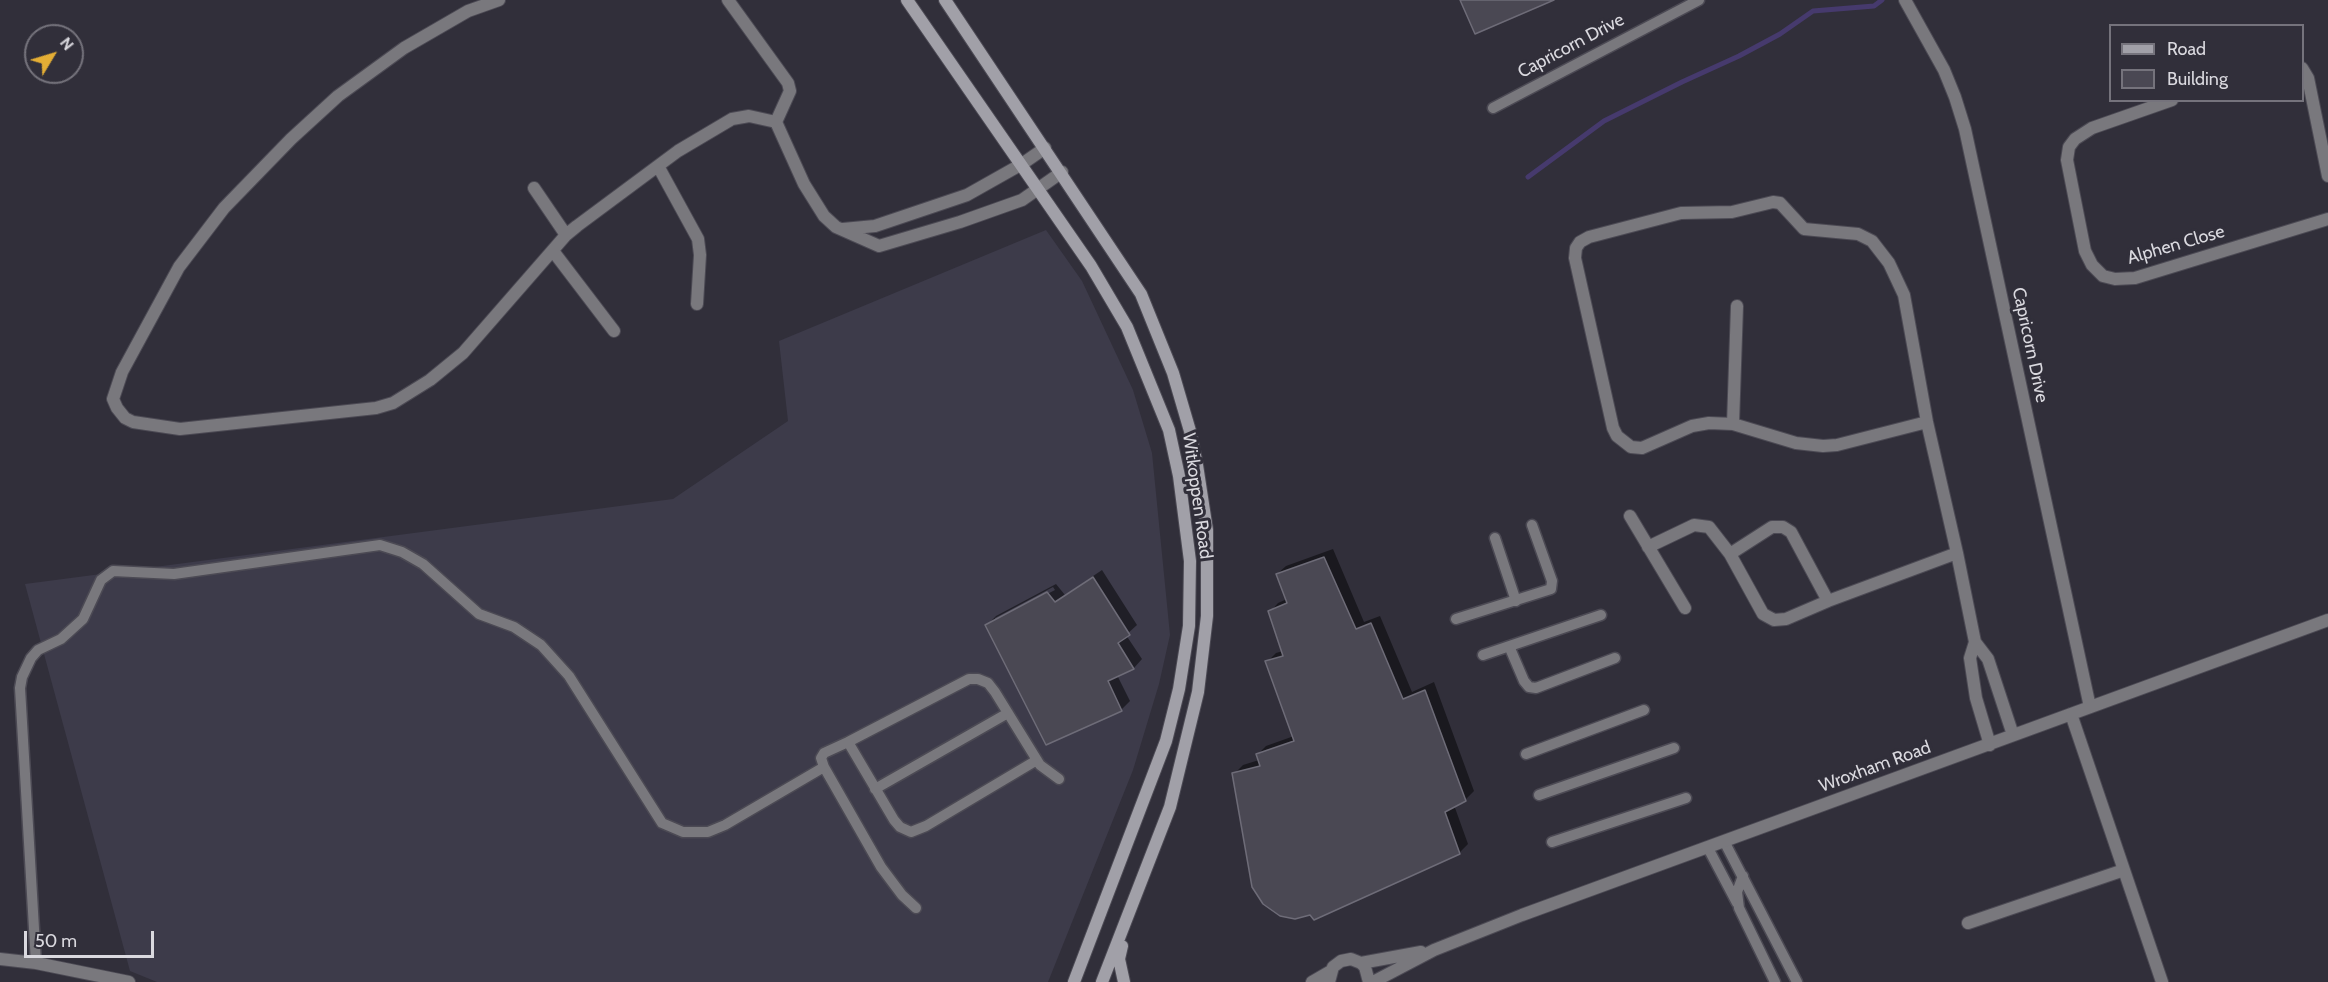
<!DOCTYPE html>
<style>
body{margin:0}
#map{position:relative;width:2328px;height:982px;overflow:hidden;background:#312f3a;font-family:Cabin,sans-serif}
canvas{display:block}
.legend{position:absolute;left:2109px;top:24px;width:195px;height:78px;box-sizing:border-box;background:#312f3a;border:2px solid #75737c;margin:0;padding:8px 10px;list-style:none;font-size:18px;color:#dad9df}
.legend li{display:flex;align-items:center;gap:12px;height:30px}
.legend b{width:30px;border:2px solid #75737c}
.north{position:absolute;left:24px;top:24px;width:60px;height:60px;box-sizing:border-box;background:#312f3a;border:2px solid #75737c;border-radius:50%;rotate:52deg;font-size:16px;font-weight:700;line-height:24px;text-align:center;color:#dad9df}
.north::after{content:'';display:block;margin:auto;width:21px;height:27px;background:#e4ae35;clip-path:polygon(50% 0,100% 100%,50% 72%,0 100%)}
.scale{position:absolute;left:24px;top:931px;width:130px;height:27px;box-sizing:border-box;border:3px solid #dad9df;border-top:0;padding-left:8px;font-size:18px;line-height:21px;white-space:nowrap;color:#dad9df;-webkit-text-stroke:4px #312f3a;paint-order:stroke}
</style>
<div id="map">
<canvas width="2328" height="982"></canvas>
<ul class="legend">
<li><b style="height:8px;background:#a1a0a8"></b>Road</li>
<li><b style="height:16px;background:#4a4853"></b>Building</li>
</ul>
<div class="north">N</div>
<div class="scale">50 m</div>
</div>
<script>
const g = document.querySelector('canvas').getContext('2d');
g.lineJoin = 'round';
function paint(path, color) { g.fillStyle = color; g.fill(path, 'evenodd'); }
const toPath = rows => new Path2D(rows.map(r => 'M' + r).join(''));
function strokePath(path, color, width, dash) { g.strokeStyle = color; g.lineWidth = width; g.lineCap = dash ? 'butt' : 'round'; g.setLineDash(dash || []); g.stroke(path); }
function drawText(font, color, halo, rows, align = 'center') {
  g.font = font + ' Cabin,sans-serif'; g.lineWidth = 6; g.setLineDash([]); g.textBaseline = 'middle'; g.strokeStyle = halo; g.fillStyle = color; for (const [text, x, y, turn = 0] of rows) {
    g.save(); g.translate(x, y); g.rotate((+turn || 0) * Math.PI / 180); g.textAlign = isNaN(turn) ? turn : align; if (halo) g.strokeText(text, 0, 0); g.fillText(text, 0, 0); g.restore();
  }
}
const built = toPath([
 [1046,230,1082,281,1133,390,1152,453,1170,635,1159,684,1133,770,1048,982,157,982,130,971,25,584,673,499,788,421,779,341]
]);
const shadow = toPath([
 [1333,549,1364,622,1380,616,1412,692,1434,682,1474,791,1465,800,1454,805,1468,844,1459,853,1234,774,1243,765,1259,760,1257,755,1266,746,1294,736,1267,662,1276,653,1283,651,1270,612,1278,603,1287,599,1277,574,1286,566],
 [1102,570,1137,625,1126,635,1142,659,1134,668,1117,675,1130,701,1121,710,1046,743,987,625,996,616,1056,584,1065,595],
 [1053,587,1055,590,995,621,995,618]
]);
const stream = toPath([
 [1528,177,1604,121,1682,82,1739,56,1780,34,1813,11,1874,6,1882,0]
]);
const building = toPath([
 [1460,0,1554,0,1475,34,1460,0],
 [1324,557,1356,629,1371,623,1403,699,1425,690,1466,801,1445,812,1460,854,1314,920,1310,915,1295,919,1280,916,1263,904,1252,887,1232,773,1260,766,1256,754,1294,741,1265,661,1283,656,1268,611,1287,603,1276,574,1324,557],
 [1093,577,1130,635,1118,643,1134,669,1108,681,1122,711,1046,745,985,625,1047,592,1055,602,1093,577]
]);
const lane = toPath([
 [1493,108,1699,0],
 [1495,538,1516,601],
 [1456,619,1551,589,1552,581,1532,525],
 [1509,646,1524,681,1529,687,1536,688,1615,658],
 [1483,655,1601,615],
 [848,742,894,820,900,827,911,832,926,826,1037,760],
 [1526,754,1644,710],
 [875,789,1008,713],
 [1539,795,1674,748],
 [1724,841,1797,982],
 [1552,842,1686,798],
 [1708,848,1737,903],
 [1743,876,1737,892,1739,908,1775,982],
 [916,908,902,895,881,867,824,767,821,758,824,753,848,742,969,679,978,679,988,683,995,692,1040,765,1059,779],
 [36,963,20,688,22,677,31,658,38,650,61,639,83,619,101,580,113,571,174,574,380,545,402,552,423,564,479,614,514,627,541,645,569,676,662,823,683,832,708,832,725,825,824,767]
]);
const street = toPath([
 [499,0,468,11,404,48,338,96,291,139,224,208,179,267,122,372,113,399,117,408,125,418,133,422,180,429,376,408,393,403,430,380,463,353,566,235,577,226,678,151,732,119,749,116,776,122,804,184,824,216,836,227,879,246,960,222,1022,200,1062,172],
 [728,0,788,83,790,91,776,122],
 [1905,0,1944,70,1955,97,1965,129,2090,707],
 [2302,68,2308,78,2328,176],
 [2172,100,2092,128,2075,139,2069,147,2067,160,2085,251,2092,265,2103,276,2115,279,2135,278,2328,219],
 [658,166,698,239,700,255,697,304],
 [534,188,566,235],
 [843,229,875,226,967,195,1022,164,1045,148],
 [553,251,614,331],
 [1927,422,1837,445,1823,446,1796,443,1733,424,1709,423,1692,426,1642,448,1631,447,1617,436,1613,428,1575,258,1576,248,1580,242,1589,237,1681,213,1732,212,1773,202,1780,203,1804,229,1858,234,1872,241,1889,263,1904,295,1927,422,1957,553,1975,642,1988,659,2013,735],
 [1733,424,1737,306],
 [1630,516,1685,608],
 [1648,547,1694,525,1709,527,1730,554,1763,614,1774,620,1786,619,1828,601,1957,553],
 [1730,554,1772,527,1783,527,1791,532,1828,601],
 [1975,642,1970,658,1976,698,1990,745],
 [2071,714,2162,982],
 [1968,923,2124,870],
 [0,959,36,963,129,982],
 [1361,963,1421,952],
 [1312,982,1331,971],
 [1329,982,1333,967,1341,961,1351,959,1361,963,1365,967,1369,982],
 [1373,982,1434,950,1522,915,2328,620]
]);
const secondary = toPath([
 [907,0,1091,266,1127,327,1169,430,1179,476,1190,561,1189,626,1179,689,1166,741,1074,982],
 [945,0,1141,294,1173,373,1190,431,1197,465,1207,530,1207,616,1198,692,1170,807,1102,982],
 [1122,946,1119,959,1124,982]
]);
const streetNames = [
 ["Capricorn Drive",1571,46,-28],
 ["Alphen Close",2176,245,-16],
 ["Capricorn Drive",2030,345,78],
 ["Witkoppen Road",1197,496,82],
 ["Wroxham Road",1875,767,-20]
];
paint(built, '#3d3b4a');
paint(shadow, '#0007');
strokePath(stream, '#463a6d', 5);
paint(building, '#4a4853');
strokePath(building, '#6e6c78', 1.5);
strokePath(lane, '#4c4a54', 13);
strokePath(street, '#4c4a54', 14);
strokePath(secondary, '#4c4a54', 14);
strokePath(lane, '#79787d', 10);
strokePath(street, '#79787d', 12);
strokePath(secondary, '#a1a0a8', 12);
drawText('18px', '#dad9df', '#312f3a', streetNames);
</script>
